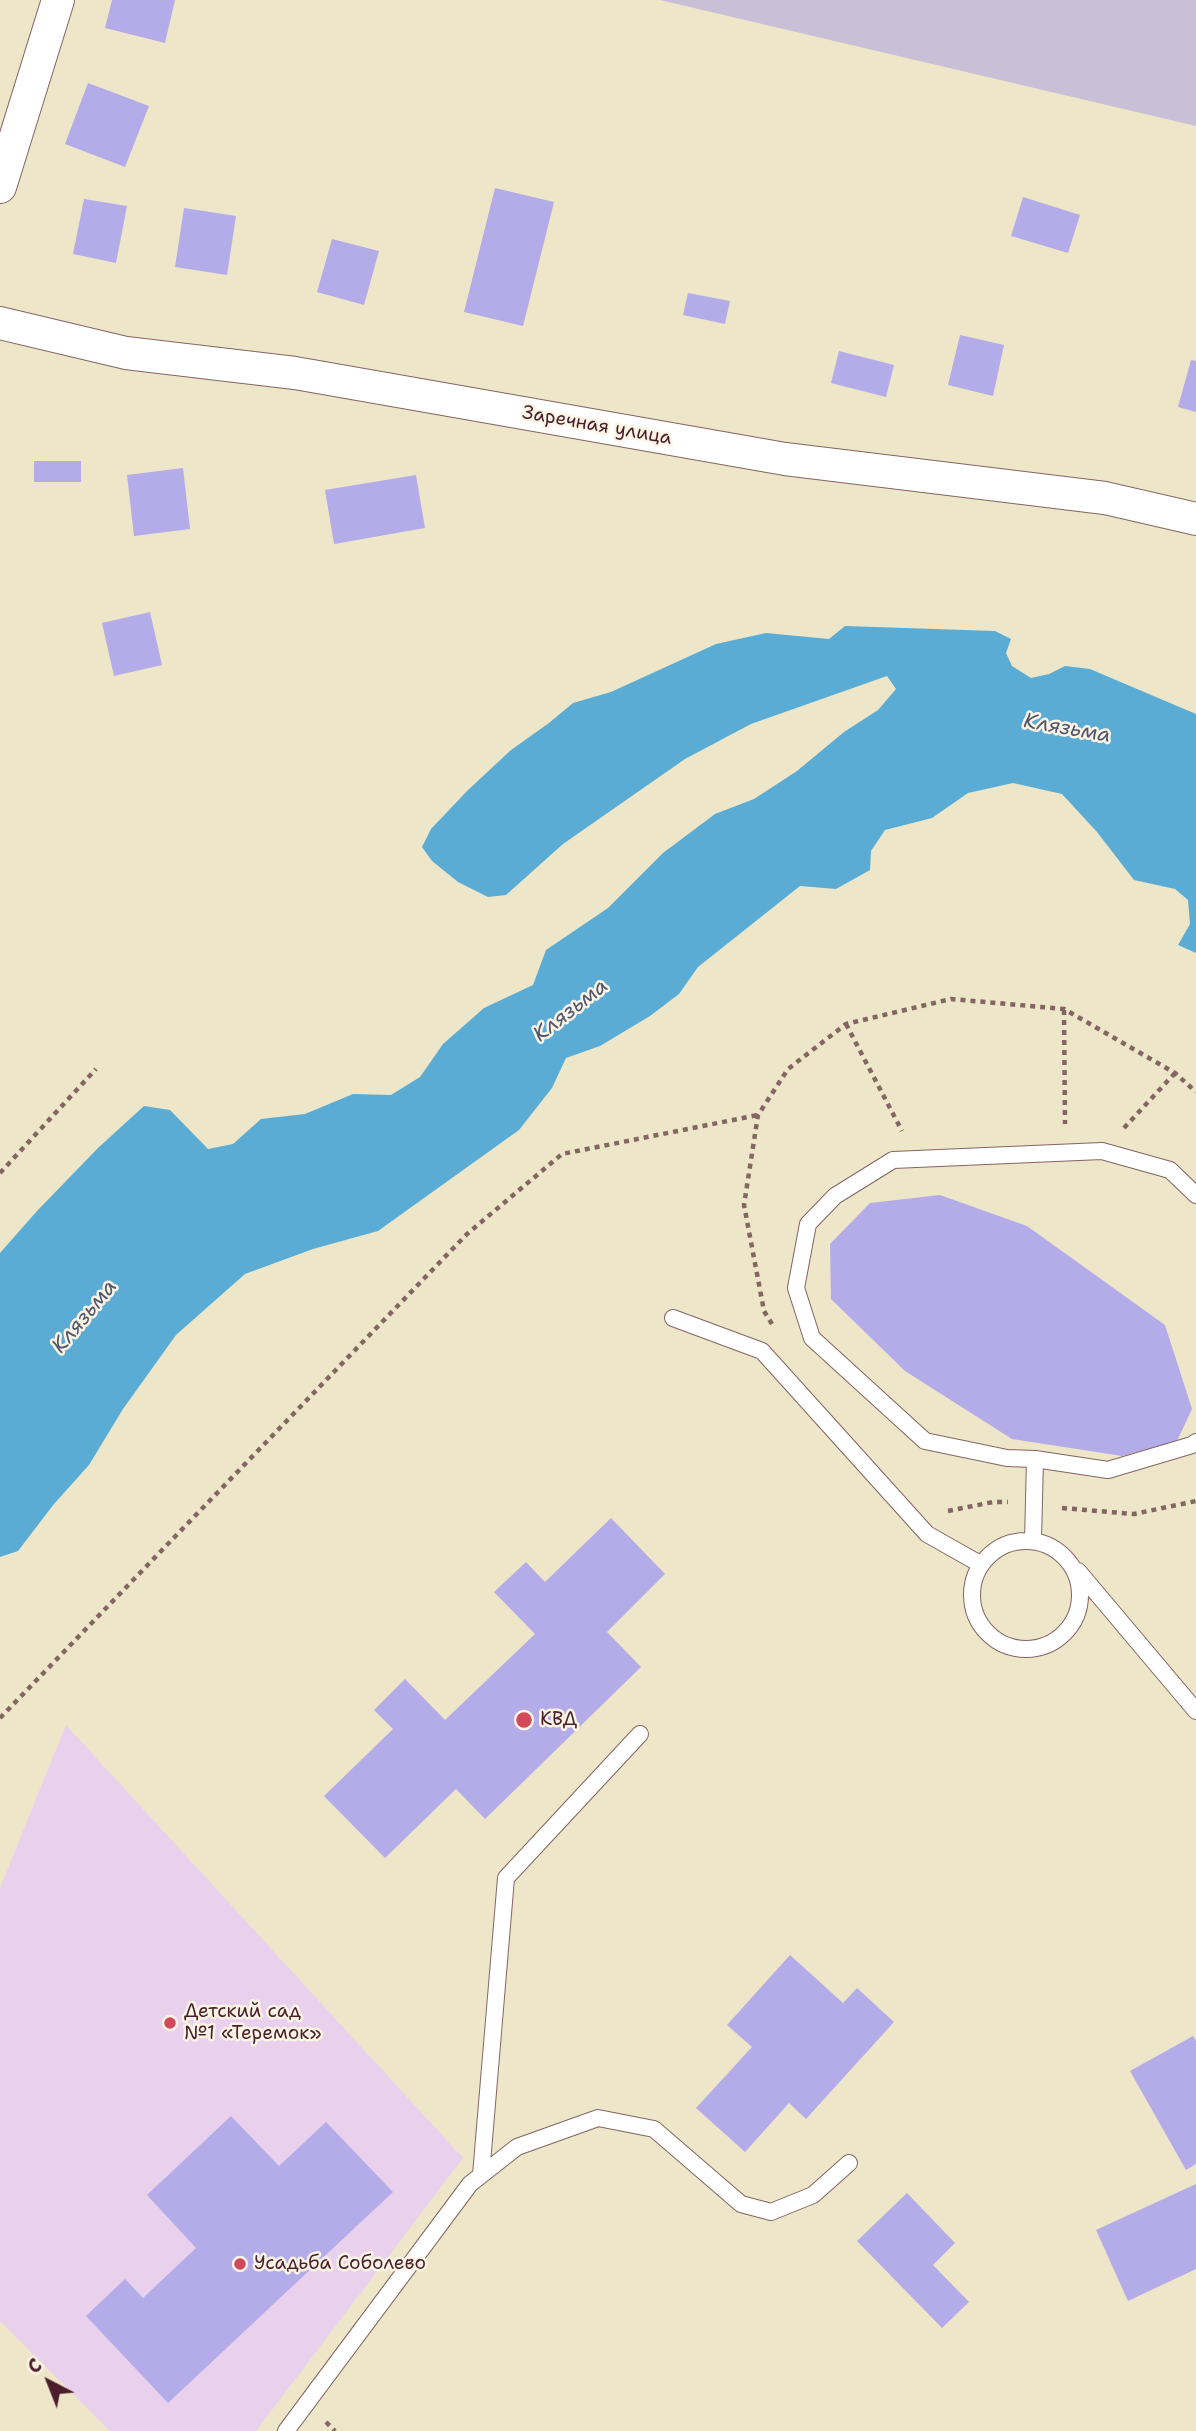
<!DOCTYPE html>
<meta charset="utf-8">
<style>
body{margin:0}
#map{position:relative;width:1196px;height:2431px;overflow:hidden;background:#ede6c8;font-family:"Shantell Sans",sans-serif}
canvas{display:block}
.north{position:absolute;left:14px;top:2347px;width:70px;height:70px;-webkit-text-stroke:5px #fcf5e5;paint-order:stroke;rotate:318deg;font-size:19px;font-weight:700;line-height:28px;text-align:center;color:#4a1f2b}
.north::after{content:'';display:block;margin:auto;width:24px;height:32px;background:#4a1f2b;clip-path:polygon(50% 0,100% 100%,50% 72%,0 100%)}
</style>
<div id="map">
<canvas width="1196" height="2431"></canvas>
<div class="north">С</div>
</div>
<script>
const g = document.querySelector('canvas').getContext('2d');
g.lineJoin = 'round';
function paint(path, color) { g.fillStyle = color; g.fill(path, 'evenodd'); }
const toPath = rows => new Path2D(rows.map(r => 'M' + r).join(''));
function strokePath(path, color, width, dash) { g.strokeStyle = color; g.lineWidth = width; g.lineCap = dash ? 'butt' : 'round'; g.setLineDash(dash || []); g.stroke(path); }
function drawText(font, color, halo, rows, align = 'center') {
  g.font = font + ' "Shantell Sans",sans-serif'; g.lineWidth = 5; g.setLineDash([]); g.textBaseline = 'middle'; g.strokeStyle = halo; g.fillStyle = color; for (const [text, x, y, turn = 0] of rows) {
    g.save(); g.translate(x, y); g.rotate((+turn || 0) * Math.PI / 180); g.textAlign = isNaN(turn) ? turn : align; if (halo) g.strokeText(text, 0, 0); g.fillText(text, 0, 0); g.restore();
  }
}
const built = toPath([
 [66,1725,463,2158,256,2431,110,2431,0,2321,0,1888]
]);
const industrial = toPath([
 [660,0,1196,0,1196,126]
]);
const water = toPath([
 [845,626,995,631,1011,639,1006,653,1012,666,1031,678,1049,674,1065,666,1090,669,1196,714,1196,953,1178,945,1190,924,1188,900,1175,889,1134,880,1097,832,1062,794,1013,783,968,793,932,818,885,830,871,851,870,870,836,889,800,886,698,967,679,994,650,1016,600,1046,566,1058,552,1088,519,1130,378,1231,313,1249,245,1274,176,1335,123,1409,89,1465,54,1504,18,1551,0,1557,0,1253,37,1211,98,1148,144,1106,170,1110,208,1149,233,1144,261,1119,305,1114,353,1094,391,1095,420,1077,443,1044,484,1008,533,985,546,950,608,908,663,853,715,814,754,799,797,771,844,732,878,710,896,689,887,676,751,724,685,759,563,844,506,895,488,897,458,882,432,861,422,847,431,829,467,791,511,750,549,723,573,703,611,692,716,644,766,633,829,639]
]);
const building = toPath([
 [112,0,175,0,165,43,105,28],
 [88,83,149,106,125,167,65,144],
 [495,188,554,202,523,326,464,312],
 [1023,197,1080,215,1068,253,1011,236],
 [84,199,127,206,116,263,73,254],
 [184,208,236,216,227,275,175,267],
 [332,239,379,251,364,305,317,292],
 [688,293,730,301,725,324,683,315],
 [960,335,1004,345,993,396,948,385],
 [839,351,894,365,886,397,831,383],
 [1191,360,1196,361,1196,412,1178,407],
 [34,461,81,461,81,482,34,482],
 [183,468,190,529,134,536,127,475],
 [416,475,425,528,334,544,325,490],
 [150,612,162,665,114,676,102,623],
 [940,1195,1027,1226,1165,1325,1192,1409,1177,1441,1122,1456,1012,1439,905,1371,831,1299,830,1244,870,1203],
 [611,1518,665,1574,607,1632,641,1667,485,1819,456,1789,385,1858,324,1796,393,1729,374,1710,405,1679,445,1720,535,1634,494,1592,526,1562,545,1582],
 [790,1955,843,2003,857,1988,894,2022,806,2119,789,2103,745,2152,696,2108,752,2047,727,2025],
 [1193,2036,1196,2041,1196,2164,1186,2170,1130,2071],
 [231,2116,279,2166,326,2122,393,2192,168,2403,86,2316,125,2279,143,2298,196,2248,147,2195],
 [1196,2184,1196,2269,1128,2301,1096,2230],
 [907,2193,955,2243,933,2265,969,2302,942,2328,857,2241]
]);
const path = toPath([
 [1064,1010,1065,1124],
 [846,1024,902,1131],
 [1124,1128,1175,1073],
 [0,1173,96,1069],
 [772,1324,764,1311,744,1205,758,1115,788,1069,846,1024,951,999,1064,1009,1175,1073,1196,1092],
 [1062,1508,1134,1514,1196,1501],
 [948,1511,993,1502,1008,1502],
 [0,1718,467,1234,562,1154,758,1115],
 [326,2422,335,2431]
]);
const service = toPath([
 [1196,1195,1170,1170,1102,1151,893,1160,835,1196,808,1224,796,1288,812,1338,925,1441,1007,1458,1035,1459,1108,1470,1192,1445,1196,1442],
 [673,1318,762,1351,927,1534,980,1564],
 '972 1595a54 54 0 1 1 108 0a54 54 0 1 1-108 0Z',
 [1033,1541,1035,1459],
 [1078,1571,1196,1711],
 [481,2175,506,1878,640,1734],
 [286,2431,470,2184,517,2147,598,2118,654,2129,741,2204,771,2212,813,2195,849,2163]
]);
const minor = toPath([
 [0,187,58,0],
 [0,323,126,353,295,373,785,459,1105,498,1196,519]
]);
const markers = [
 [524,1720,9,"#d1495b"],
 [170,2023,7,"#d1495b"],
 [240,2264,7,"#d1495b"]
];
const streetNames = [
 ["Заречная улица",597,426,10]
];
const poiNames = [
 ["КВД",540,1720],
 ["Детский сад",184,2012],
 ["№1 «Теремок»",184,2034],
 ["Усадьба Соболево",254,2264]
];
const waterNames = [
 ["Клязьма",1067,729,10],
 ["Клязьма",571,1011,-38],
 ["Клязьма",85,1317,-50]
];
paint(built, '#e9d1ed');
paint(industrial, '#c9bfd7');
paint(water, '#5bacd5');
paint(building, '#b4ace8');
strokePath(service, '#836562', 18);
strokePath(minor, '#836562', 34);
strokePath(path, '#836562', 4.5, [5, 5]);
strokePath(service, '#fff', 16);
strokePath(minor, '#fff', 32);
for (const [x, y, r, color] of markers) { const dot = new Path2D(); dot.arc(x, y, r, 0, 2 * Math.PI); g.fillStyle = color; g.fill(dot); strokePath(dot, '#fcf5e5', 2.5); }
drawText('19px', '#4a1f2b', '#fcf5e5', streetNames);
drawText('19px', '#4a1f2b', '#fcf5e5', poiNames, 'left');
drawText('italic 21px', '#51576f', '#fcf5e5', waterNames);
</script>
